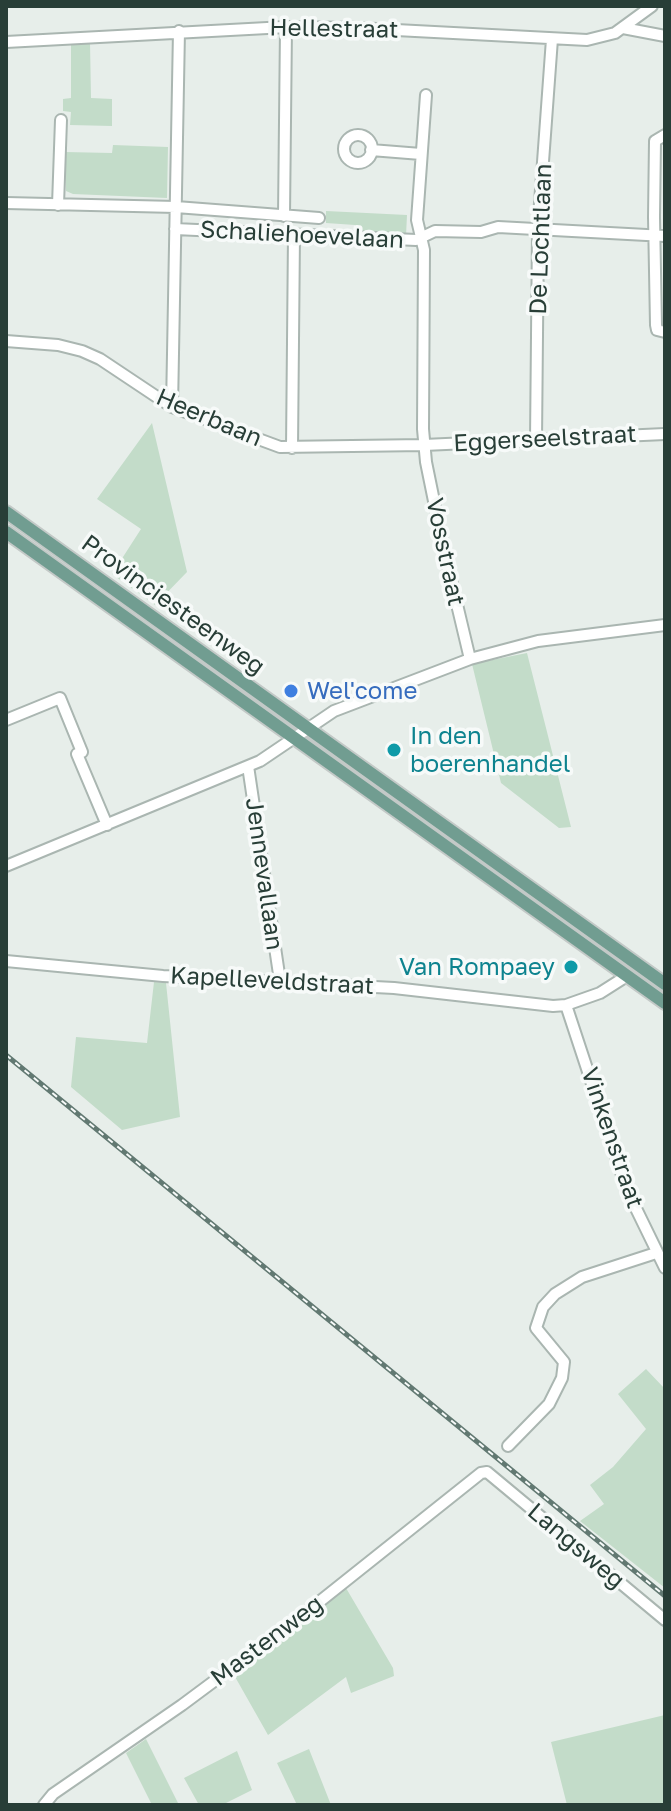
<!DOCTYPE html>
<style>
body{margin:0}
#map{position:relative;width:671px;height:1811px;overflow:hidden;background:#e7eeea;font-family:"Golos Text",sans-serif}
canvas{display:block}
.frame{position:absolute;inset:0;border:8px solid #283e37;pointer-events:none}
</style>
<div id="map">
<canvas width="671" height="1811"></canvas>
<div class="frame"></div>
</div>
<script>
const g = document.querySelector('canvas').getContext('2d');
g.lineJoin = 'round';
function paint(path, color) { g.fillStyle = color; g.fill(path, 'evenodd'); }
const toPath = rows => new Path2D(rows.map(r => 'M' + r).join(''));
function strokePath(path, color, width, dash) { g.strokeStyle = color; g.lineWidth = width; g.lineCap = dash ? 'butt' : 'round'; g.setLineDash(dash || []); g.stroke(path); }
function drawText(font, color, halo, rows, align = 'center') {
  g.font = font + ' "Golos Text",sans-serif'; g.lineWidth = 7; g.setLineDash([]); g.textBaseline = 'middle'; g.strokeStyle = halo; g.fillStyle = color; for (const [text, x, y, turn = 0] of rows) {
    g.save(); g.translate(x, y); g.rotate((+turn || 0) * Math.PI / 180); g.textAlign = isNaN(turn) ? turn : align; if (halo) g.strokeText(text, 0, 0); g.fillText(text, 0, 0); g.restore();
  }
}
const green = toPath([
 [90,42,91,98,112,99,112,126,70,125,71,112,63,111,63,99,71,98,71,43],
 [113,145,168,147,167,198,73,194,66,191,65,152,112,153],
 [326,211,407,215,406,236,355,234,355,225,326,223],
 [152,423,187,572,155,605,112,574,141,529,97,499],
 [527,653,545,724,571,827,559,828,501,783,472,664],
 [154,982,166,983,180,1117,122,1130,71,1087,76,1037,147,1043],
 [646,1369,665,1389,665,1588,580,1521,604,1504,590,1485,613,1467,646,1429,618,1394],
 [346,1588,393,1668,394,1676,351,1693,346,1677,268,1735,234,1675],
 [665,1715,665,1805,567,1805,551,1742],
 [146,1739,179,1805,152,1805,126,1753],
 [309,1749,331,1805,297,1805,277,1763],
 [237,1751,252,1790,226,1803,226,1805,199,1805,184,1778]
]);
const minor = toPath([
 [623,28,665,36],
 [6,42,286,27,358,28,587,40,615,33,652,6],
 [426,95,417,220,424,250,423,429,426,462,444,550,470,659],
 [665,135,655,141,654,217,656,325,657,330,665,332],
 '344 149a14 14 0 1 1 28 0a14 14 0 1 1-28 0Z',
 [371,150,421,154],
 [6,203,176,207,319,218],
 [58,205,61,120],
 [284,216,286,27],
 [175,229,416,240,435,231,481,232,498,227,665,236],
 [6,341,58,345,82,351,100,359,172,407,280,447,424,445,665,434],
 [172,407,179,31],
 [536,440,538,230,552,39],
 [292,448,294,234],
 [6,720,60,698,82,752,77,754,107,825],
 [248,766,280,981],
 [6,866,260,761,334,711,470,659,538,641,665,625],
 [6,961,163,976,394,988,553,1006,566,1005,600,993,622,979,624,974],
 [566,1005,627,1190,665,1268],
 [508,1446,549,1404,562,1378,564,1362,536,1328,543,1307,555,1294,582,1277,656,1253],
 [44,1805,53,1794,182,1705,299,1618,481,1473,487,1472,665,1620]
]);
const major = toPath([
 [6,512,665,984],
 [6,532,665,1003]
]);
const rail = toPath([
 [6,1055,665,1596]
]);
const markers = [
 [291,691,8,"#3f7fe0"],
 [394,750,8,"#0f9aa8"],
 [571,967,8,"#0f9aa8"]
];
const streetNames = [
 ["Hellestraat",334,29,1],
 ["Schaliehoevelaan",302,235,3],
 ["De Lochtlaan",541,239,-88],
 ["Heerbaan",209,418,23],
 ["Eggerseelstraat",545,439,-3],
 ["Vosstraat",445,552,78],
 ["Provinciesteenweg",173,605,36],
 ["Jennevallaan",264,874,82],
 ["Kapelleveldstraat",272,981,3],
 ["Vinkenstraat",612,1138,71],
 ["Langsweg",576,1546,40],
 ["Mastenweg",267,1641,-37]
];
const shopNames = [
 ["Wel'come",307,691]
];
const cultureNames = [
 ["In den",410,736],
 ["boerenhandel",410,764],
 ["Van Rompaey",555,967,"right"]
];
paint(green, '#c3dcc9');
strokePath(minor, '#aab6b1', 14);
strokePath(major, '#c3c9c7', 16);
strokePath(minor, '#fff', 10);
strokePath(major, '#719d91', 12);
strokePath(rail, '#627972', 5);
strokePath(rail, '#f7faf9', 2, [6]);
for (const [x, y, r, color] of markers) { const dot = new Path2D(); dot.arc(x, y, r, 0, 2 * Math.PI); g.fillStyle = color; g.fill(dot); strokePath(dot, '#f7faf9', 3); }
drawText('24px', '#283e37', '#f7faf9', streetNames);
drawText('24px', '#366cbe', '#f7faf9', shopNames, 'left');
drawText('24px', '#0d838f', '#f7faf9', cultureNames, 'left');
</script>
